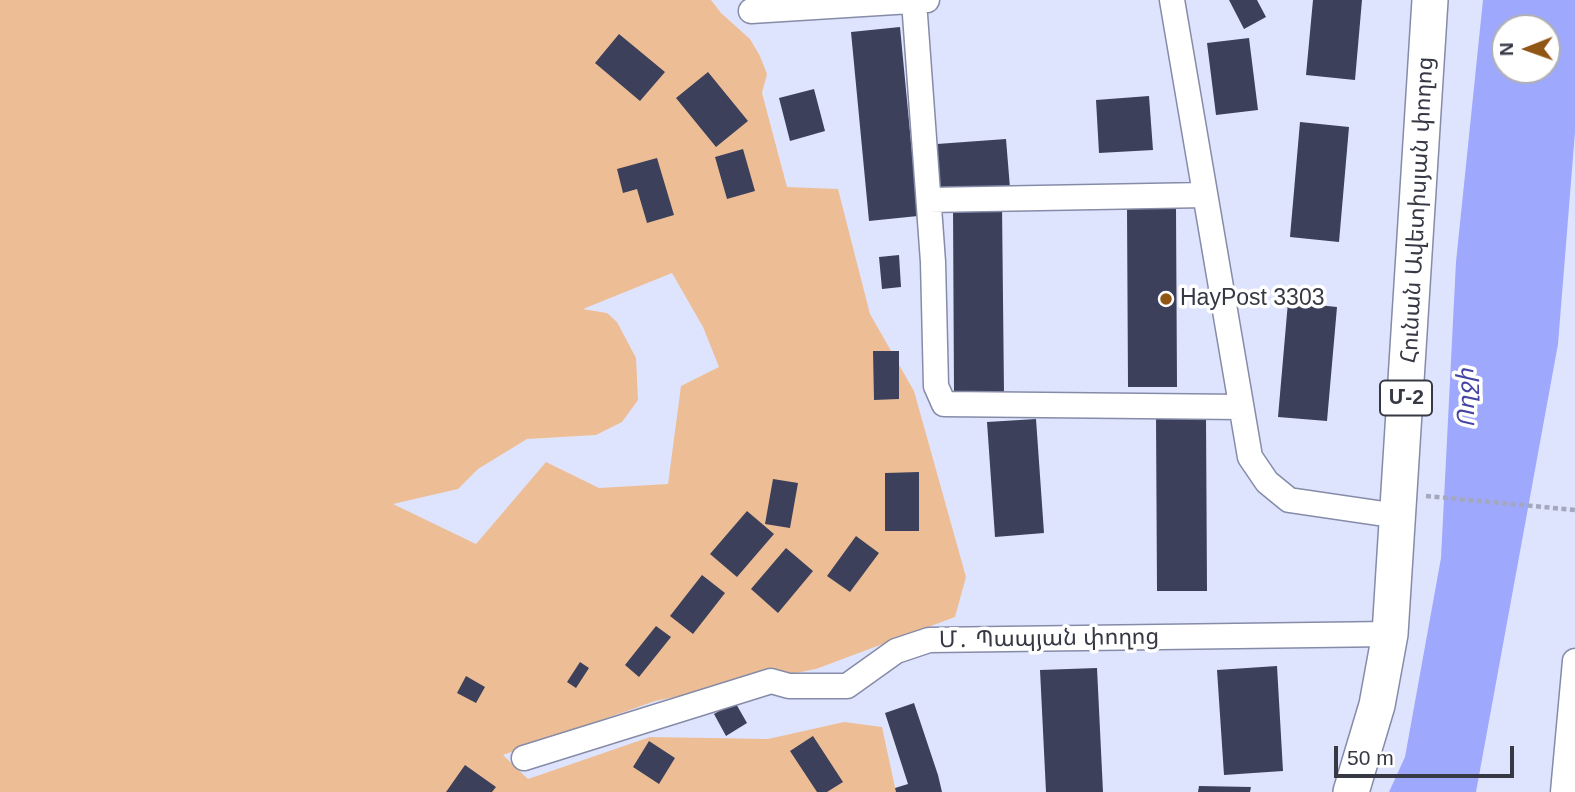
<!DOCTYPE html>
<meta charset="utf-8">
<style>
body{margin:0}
#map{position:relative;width:1575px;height:792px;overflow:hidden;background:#dfe4fe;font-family:Helvetica,sans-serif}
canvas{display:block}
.north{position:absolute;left:1491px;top:14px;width:70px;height:70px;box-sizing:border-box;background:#fff;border:2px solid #afafb4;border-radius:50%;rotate:269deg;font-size:19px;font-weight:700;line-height:28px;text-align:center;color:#363844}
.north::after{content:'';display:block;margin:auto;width:24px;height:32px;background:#915616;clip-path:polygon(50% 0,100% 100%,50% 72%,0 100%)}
.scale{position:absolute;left:1334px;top:746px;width:180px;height:32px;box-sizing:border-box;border:4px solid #363844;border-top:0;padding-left:9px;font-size:21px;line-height:24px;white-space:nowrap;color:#363844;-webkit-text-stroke:5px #fff;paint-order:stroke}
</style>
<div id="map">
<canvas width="1575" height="792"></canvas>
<div class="north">N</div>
<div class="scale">50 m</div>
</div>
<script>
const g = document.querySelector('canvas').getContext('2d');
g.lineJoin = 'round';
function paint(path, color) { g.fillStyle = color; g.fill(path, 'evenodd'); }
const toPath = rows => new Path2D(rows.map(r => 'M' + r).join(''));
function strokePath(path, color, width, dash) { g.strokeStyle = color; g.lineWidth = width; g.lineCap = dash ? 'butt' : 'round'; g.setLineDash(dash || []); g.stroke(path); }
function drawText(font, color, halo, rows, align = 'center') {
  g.font = font + ' Helvetica,"Noto Sans Armenian",sans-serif'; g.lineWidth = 7; g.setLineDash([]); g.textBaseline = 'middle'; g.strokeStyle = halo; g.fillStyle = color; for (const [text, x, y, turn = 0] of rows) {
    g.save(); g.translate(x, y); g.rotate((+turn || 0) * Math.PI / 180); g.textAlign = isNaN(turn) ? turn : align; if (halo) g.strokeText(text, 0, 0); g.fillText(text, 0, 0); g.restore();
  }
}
const green = toPath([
 [0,0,711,0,721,13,750,39,760,56,767,74,762,93,787,187,838,189,870,314,914,391,966,577,955,617,816,669,655,701,503,755,528,779,650,737,768,739,844,722,882,727,896,792,0,792],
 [672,273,703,327,719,367,681,386,668,484,599,488,546,462,476,544,393,504,458,489,478,469,527,439,596,435,622,422,638,400,636,358,617,322,607,313,583,309]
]);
const water = toPath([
 [1483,0,1575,0,1575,132,1558,344,1476,792,1389,792,1405,757,1441,558,1456,262],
 [1505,28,1547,28,1547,70,1505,70]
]);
const building = toPath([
 [1229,0,1257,0,1266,17,1244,29],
 [1313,0,1362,0,1355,80,1306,75],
 [900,27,918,216,869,221,851,32],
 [619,34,665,72,640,101,595,63],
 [1249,38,1258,110,1216,115,1207,43],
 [708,72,748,121,716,147,676,98],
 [814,89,825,131,790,141,779,98],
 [1149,96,1153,150,1099,153,1096,100],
 [1300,122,1349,127,1339,242,1290,237],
 [1006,139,1010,188,940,194,937,144],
 [743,149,755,191,727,199,715,157],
 [657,158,674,215,647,223,637,189,623,193,617,169],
 [953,205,1002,205,1004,394,954,395],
 [1127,208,1176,208,1177,387,1128,387],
 [899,255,901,287,882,289,879,257],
 [1288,302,1337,307,1327,421,1278,417],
 [873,351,899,351,899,399,874,400],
 [1156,415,1206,415,1207,591,1157,591],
 [1036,419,1044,533,995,537,987,422],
 [919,472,919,531,885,531,885,473],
 [773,479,798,483,790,528,765,524],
 [747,511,774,534,737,577,710,554],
 [856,536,879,553,850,592,827,576],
 [786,548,813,571,778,613,751,589],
 [702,575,725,593,693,634,670,616],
 [656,626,671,637,639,677,625,665],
 [580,662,589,668,576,688,567,682],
 [1277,666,1283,771,1224,775,1217,670],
 [1097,668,1103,792,1046,792,1040,670],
 [466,676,485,687,476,703,457,693],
 [735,702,747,723,726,736,714,714],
 [914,703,938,775,942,792,896,792,895,788,908,784,885,713],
 [813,736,843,782,827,792,817,792,790,751],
 [649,741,675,758,659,784,633,767],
 [465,765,496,787,492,792,446,792],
 [1199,786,1251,787,1250,792,1198,792]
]);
const path = toPath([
 [1426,496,1575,510]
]);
const minor = toPath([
 [1172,0,1250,457,1267,482,1289,500,1398,516],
 [914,1,933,262,936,386,944,404,1241,407],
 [751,11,927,0],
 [929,200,1205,195],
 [524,758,771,681,789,686,847,686,896,651,929,640,1390,634],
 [1563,792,1575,661]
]);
const highway = toPath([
 [1351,792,1377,705,1390,634,1430,0]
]);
const markers = [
 [1166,299,7,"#915616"]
];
const shields = [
 [1406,398,52]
];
const shieldNames = [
 ["Մ-2",1406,398]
];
const streetNames = [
 ["Հունան Ավետիսյան փողոց",1418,210,-87],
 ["Մ․ Պապյան փողոց",1049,639,-1]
];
const poiNames = [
 ["HayPost 3303",1180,299]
];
const waterNames = [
 ["Ողջի",1467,398,-91]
];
paint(green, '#edbe96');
paint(water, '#9ea8fc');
paint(building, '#3c405a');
strokePath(minor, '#868ba8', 27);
strokePath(highway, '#868ba8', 38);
strokePath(path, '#a4a8be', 4.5, [5, 3.5]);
strokePath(minor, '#fff', 24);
strokePath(highway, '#fff', 35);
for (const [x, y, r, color] of markers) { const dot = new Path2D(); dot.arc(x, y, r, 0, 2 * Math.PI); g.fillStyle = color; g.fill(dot); strokePath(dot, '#fff', 2.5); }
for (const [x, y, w] of shields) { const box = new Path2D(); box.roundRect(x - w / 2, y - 17.5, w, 35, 5); g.fillStyle = '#fff'; g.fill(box); strokePath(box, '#363844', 2); }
drawText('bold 21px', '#363844', null, shieldNames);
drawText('23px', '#363844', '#fff', streetNames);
drawText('23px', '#363844', '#fff', poiNames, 'left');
drawText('italic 24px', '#4344a3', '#fff', waterNames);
</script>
